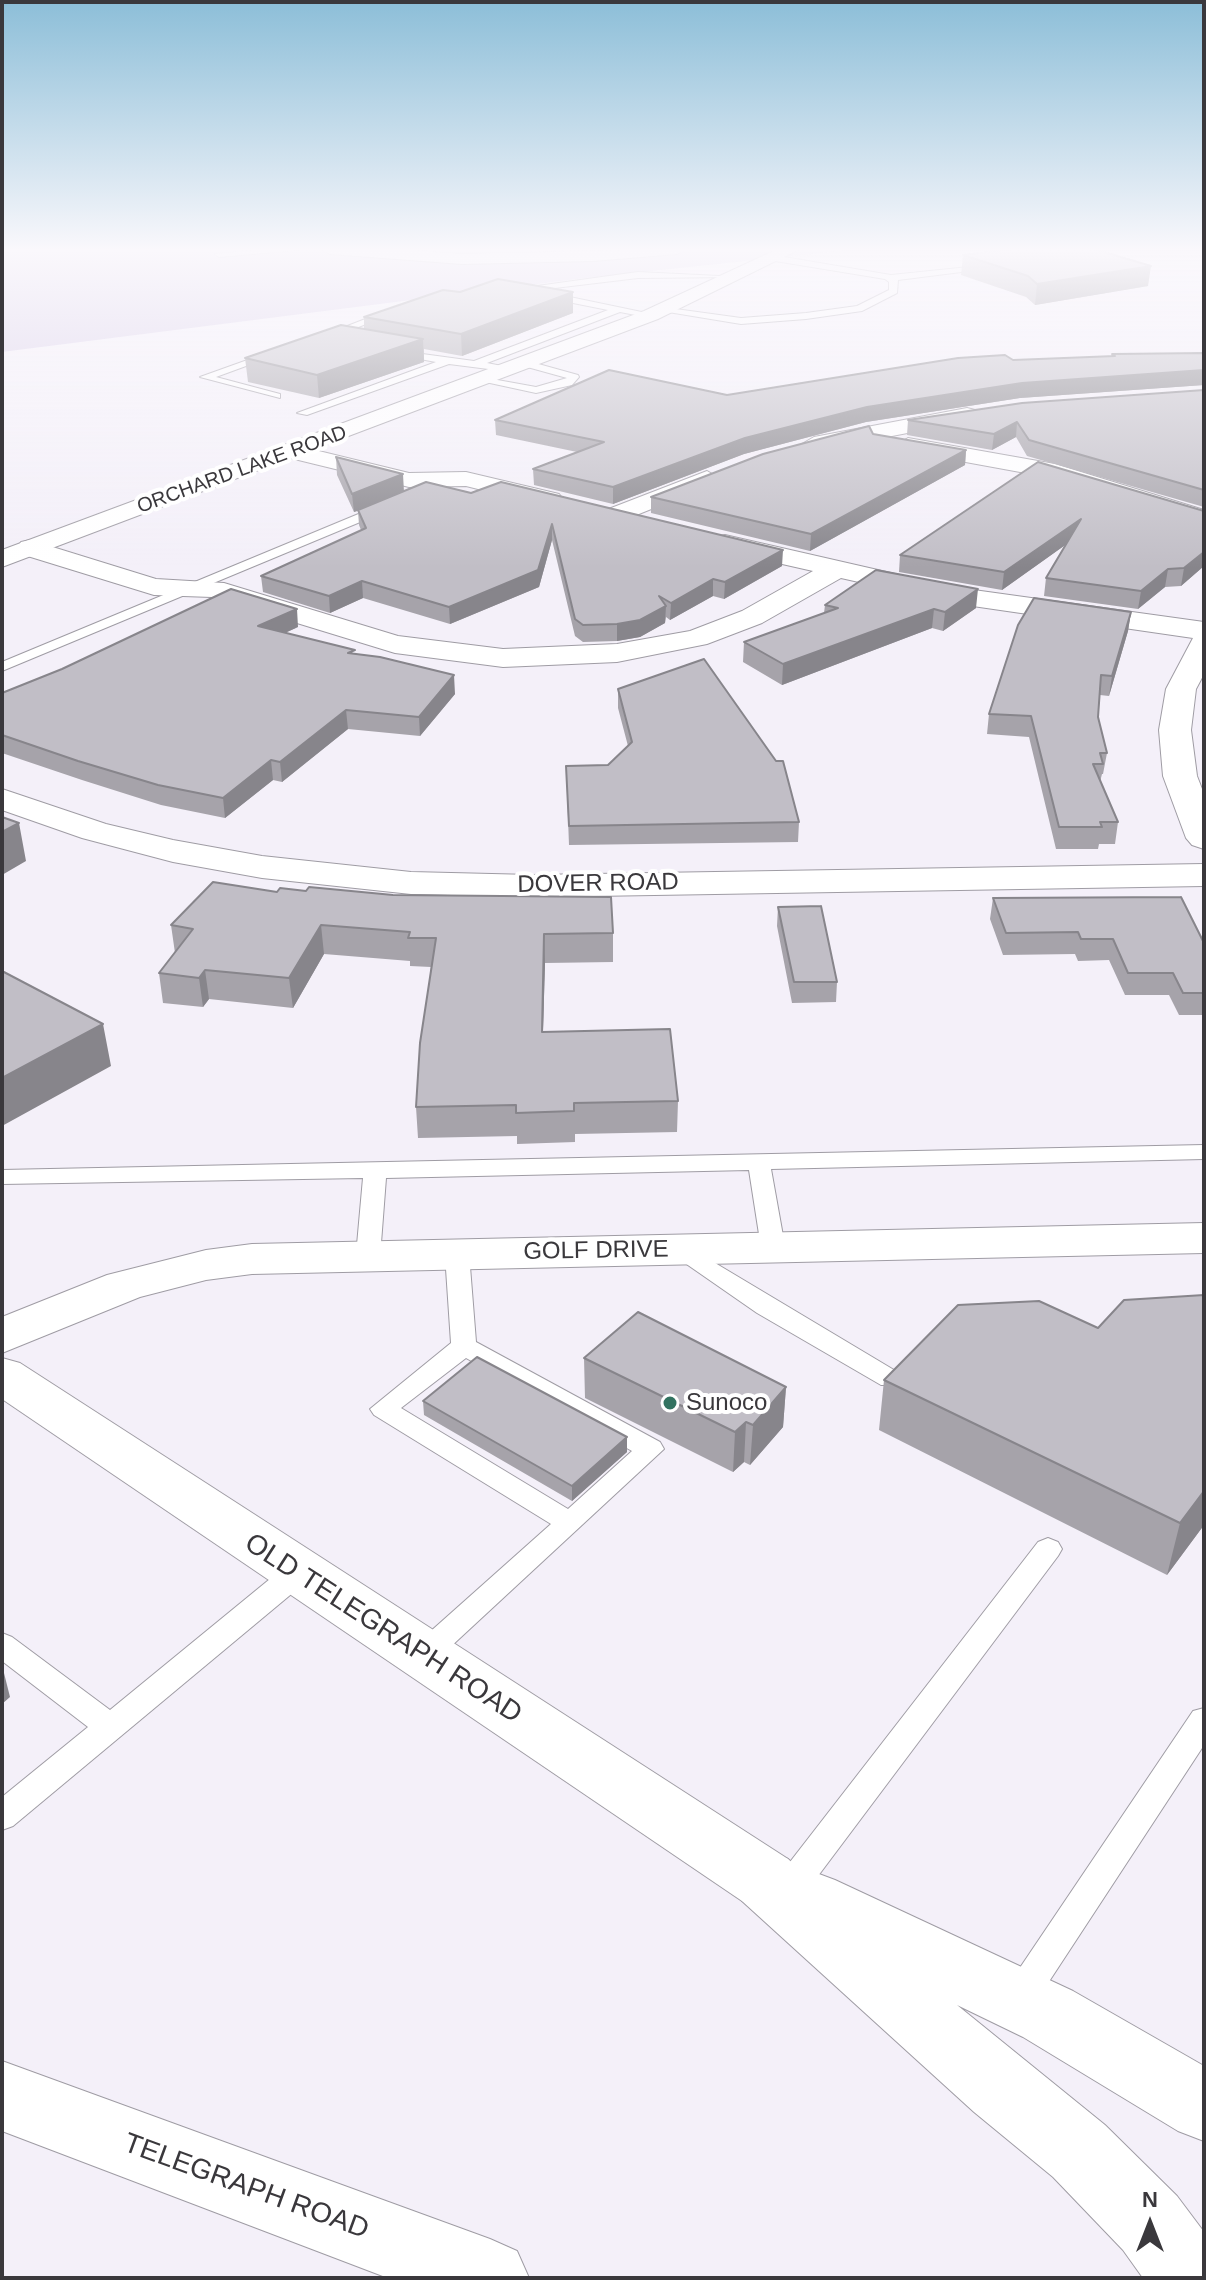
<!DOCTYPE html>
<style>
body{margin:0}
#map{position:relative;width:1206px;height:2280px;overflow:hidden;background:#f4f0f9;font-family:Arial,sans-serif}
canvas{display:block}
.frame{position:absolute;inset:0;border:4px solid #3a383c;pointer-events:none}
.north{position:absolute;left:1110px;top:2184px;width:80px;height:80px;-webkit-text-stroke:6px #fff;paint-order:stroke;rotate:0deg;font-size:22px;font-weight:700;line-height:32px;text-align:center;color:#3a383c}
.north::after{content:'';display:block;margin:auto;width:28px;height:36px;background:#3a383c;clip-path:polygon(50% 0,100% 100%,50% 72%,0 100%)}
</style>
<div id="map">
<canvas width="1206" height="2280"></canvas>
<div class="frame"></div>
<div class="north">N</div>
</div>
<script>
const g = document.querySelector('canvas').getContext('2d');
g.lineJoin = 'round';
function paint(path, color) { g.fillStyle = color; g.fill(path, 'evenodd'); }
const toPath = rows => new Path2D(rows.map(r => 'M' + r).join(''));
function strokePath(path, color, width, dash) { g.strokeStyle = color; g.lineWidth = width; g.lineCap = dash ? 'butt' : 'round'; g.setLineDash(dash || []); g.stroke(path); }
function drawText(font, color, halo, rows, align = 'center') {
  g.font = font + ' Arial,sans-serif'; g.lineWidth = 8; g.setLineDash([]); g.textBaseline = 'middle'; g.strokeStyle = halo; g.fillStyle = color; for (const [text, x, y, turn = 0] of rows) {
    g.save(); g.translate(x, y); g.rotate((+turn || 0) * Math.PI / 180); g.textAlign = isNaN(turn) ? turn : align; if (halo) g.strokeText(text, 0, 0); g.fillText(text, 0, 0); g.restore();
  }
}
const green = toPath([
 [2,249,858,249,577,279,2,352]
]);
const lane = toPath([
 [267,249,308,249,219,257,215,254,267,249],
 [772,255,891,275,988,265,993,268,898,280,897,293,862,311,806,319,741,324,656,310,661,307,741,318,806,313,857,306,889,290,889,282,885,279,769,260,772,255],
 [638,272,740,277,638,278,513,293,508,290,638,272],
 [546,292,656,315,651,318,620,312,487,363,512,368,512,372,449,364,307,415,297,413,436,362,393,354,393,350,474,361,608,310,543,297,546,292],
 [386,311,394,313,328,339,319,337,386,311],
 [267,353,276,355,216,377,280,394,280,398,200,377,267,353],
 [524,360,578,375,579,377,572,385,536,393,476,380,481,377,536,387,567,378,520,365,524,360],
 [385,503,391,507,389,510,2,671,2,662,385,503],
 [1204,1145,1204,1159,771,1169,785,1247,773,1254,761,1247,749,1170,386,1178,380,1256,368,1264,356,1256,363,1178,2,1184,2,1170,1204,1145],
 [680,1242,899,1373,903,1379,899,1385,881,1385,757,1313,672,1254,668,1249,680,1242],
 [457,1247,469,1254,476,1342,660,1442,664,1449,433,1663,423,1667,413,1663,408,1655,413,1647,551,1524,374,1415,370,1409,451,1343,445,1254,457,1247],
 [466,1358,632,1451,568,1509,401,1408,466,1358],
 [1048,1538,1058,1542,1062,1549,1058,1556,800,1900,788,1905,776,1900,771,1890,776,1880,1038,1542,1048,1538],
 [297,1562,307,1565,311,1573,307,1581,13,1826,2,1830,2,1797,88,1727,2,1661,2,1633,12,1637,110,1710,287,1565,297,1562],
 [1204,1708,1204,1745,1031,2009,1019,2014,1007,2009,1002,1998,1007,1987,1193,1711,1204,1708]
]);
const street = toPath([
 [321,249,394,249,462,254,686,249,677,254,593,261,462,264,330,254,321,249],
 [967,408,975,410,978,415,975,420,814,451,802,444,814,437,967,408],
 [908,438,1055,464,1204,510,1204,526,1042,476,900,450,896,445,908,438],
 [290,444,409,473,466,472,559,494,563,499,550,507,466,486,409,487,282,456,278,451,290,444],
 [707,471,719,478,716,483,624,520,615,523,602,515,606,510,707,471],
 [725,535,952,587,1204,622,1204,674,1196,689,1191,730,1197,776,1204,794,1204,849,1192,845,1186,838,1163,776,1159,730,1166,689,1193,638,952,603,841,578,762,623,707,644,617,662,503,667,395,653,212,597,154,595,21,554,17,548,21,542,30,540,156,579,224,583,398,636,503,649,617,644,690,631,742,611,813,571,716,549,712,543,716,537,725,535],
 [2,789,106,824,173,840,262,856,411,872,532,875,1204,864,1204,886,532,897,411,894,262,878,173,862,82,838,2,810,2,789],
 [1204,1223,1204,1253,252,1274,206,1280,140,1297,2,1353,2,1317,107,1275,206,1250,252,1244,1204,1223]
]);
const secondary = toPath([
 [778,249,800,249,658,319,2,567,2,550,644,311,778,249]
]);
const primary = toPath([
 [2,1358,20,1363,788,1859,798,1880,788,1901,765,1909,742,1901,2,1399,2,1358]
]);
const highway = toPath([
 [765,1851,788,1859,805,1874,811,1871,835,1880,1073,1991,1204,2066,1204,2141,1178,2131,1023,2037,957,2005,1105,2125,1177,2196,1204,2232,1204,2278,1143,2278,1123,2250,1053,2177,974,2112,742,1901,732,1880,742,1859,765,1851],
 [2,2061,490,2239,517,2251,529,2278,388,2278,2,2131,2,2061]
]);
const wall = toPath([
 [963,255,1148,286,1035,305,1026,297,961,275],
 [573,313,462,356,424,349,424,362,319,398,248,382,245,358,364,329,364,317],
 [1204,353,1204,385,1020,398,866,422,744,454,613,504,534,485,533,469,577,452,496,435,495,420,727,395,1013,360,1111,356,1112,354],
 [1204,390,1204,507,1027,456,1016,437,992,450,907,435,908,420],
 [873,434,966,450,965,465,810,551,651,513,651,497],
 [336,457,404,491,782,566,724,599,713,596,670,620,666,617,665,623,640,637,617,641,583,642,575,636,552,540,539,587,450,624,363,598,330,613,263,592,261,576,361,530,359,525,358,511,354,512,337,475],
 [1204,511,1204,566,1181,586,1165,587,1138,609,1044,596,1046,578,1065,545,1002,590,899,572,900,555],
 [825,605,976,608,943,631,932,628,782,685,743,662,744,642,824,613],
 [1131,612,1128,631,1109,696,1100,695,1098,717,1107,753,1103,774,1102,774,1100,782,1118,822,1115,844,1099,844,1098,849,1056,849,1029,737,987,734,989,714],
 [298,627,285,633,355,654,455,694,420,736,348,729,282,782,273,780,225,818,161,805,82,780,2,753,2,693],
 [618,689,799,822,798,842,569,845,566,766,608,765,628,746,618,708],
 [277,892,613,933,613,962,545,963,543,1032,678,1101,677,1132,575,1134,575,1142,517,1144,517,1136,418,1138,416,1107,431,967,410,966,410,961,324,954,293,1008,209,999,203,1007,163,1003,159,973,175,953,171,925],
 [993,898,1204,943,1204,1015,1179,1015,1169,995,1125,995,1109,960,1078,961,1075,954,1003,955,990,919],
 [778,907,837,982,836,1002,792,1003,777,926],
 [1204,1295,1204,1525,1167,1575,879,1430,884,1380,1098,1328],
 [584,1358,786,1387,783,1427,750,1465,744,1462,733,1472,585,1398],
 [423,1401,627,1437,627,1452,572,1501,424,1415]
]);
const shadedWall = toPath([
 [1151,266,1148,286,1035,305,1037,284],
 [573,292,573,313,462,356,461,334],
 [423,339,424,362,319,398,317,375],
 [1204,370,1204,385,1020,398,866,422,744,454,613,504,613,487,745,438,867,407,1022,383],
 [1017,422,1016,437,992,450,994,434],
 [966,450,965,465,810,551,811,534],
 [403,474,404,492,354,512,352,494],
 [1081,519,1078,536,1002,590,1004,572],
 [552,524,552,540,539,587,450,624,449,607],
 [783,550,782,566,724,599,725,582],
 [1204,552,1204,566,1181,586,1184,568],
 [1168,569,1165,587,1138,609,1141,591],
 [713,579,713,596,670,620,671,603],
 [362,581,363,598,330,613,329,596],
 [978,589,976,608,943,631,945,612],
 [666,606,665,623,640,637,617,641,617,624],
 [297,609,298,627,260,644,258,626],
 [934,609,932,628,782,685,783,664],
 [1131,612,1128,631,1109,696,1112,676],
 [454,675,455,694,420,736,419,717],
 [346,710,348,729,282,782,280,762],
 [271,760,273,780,225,818,223,798],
 [19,823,26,861,2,875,2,832],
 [321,925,324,954,293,1008,289,978],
 [544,934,545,963,542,1062,542,1032],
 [205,970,209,999,203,1007,199,978],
 [103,1024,111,1066,2,1126,2,1078],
 [786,1387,783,1427,750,1465,753,1425],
 [746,1422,744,1462,733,1472,735,1432],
 [627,1437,627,1452,572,1501,572,1486],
 [1204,1491,1204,1525,1167,1575,1180,1523],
 [2,1665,10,1697,2,1704]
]);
const building = toPath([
 [1011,249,1094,249,1151,266,1037,284,1028,276,963,255,1011,249],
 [498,279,573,292,461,334,364,317,443,290,460,292,498,279],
 [341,325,423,339,317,375,245,358,341,325],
 [1204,353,1204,370,1022,383,867,407,745,438,613,487,533,469,604,442,495,420,609,370,727,395,958,358,1005,355,1013,360,1115,356,1112,354,1204,353],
 [1204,390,1204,490,1029,440,1017,422,994,434,908,420,1022,403,1204,390],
 [869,426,873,434,966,450,811,534,651,497,763,454,869,426],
 [336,457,403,474,352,494,336,457],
 [1038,462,1204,511,1204,552,1184,568,1168,569,1141,591,1046,578,1081,519,1004,572,900,555,1038,462],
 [426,482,471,493,501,482,783,550,725,582,713,579,671,603,659,596,666,606,640,620,617,624,583,625,575,619,552,524,538,570,449,607,362,581,329,596,261,576,366,528,358,510,426,482],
 [876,570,978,589,945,612,934,609,783,664,744,642,838,608,825,605,876,570],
 [231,589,297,609,258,626,355,650,348,653,380,657,454,675,419,717,346,710,280,762,271,760,223,798,158,785,78,761,2,735,2,693,62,669,231,589],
 [1034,598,1131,612,1112,676,1101,675,1098,717,1107,753,1100,753,1103,764,1093,764,1118,822,1100,822,1102,827,1059,827,1031,716,989,714,1018,625,1034,598],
 [704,659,776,761,783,761,799,822,569,826,566,766,608,765,632,742,618,689,704,659],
 [2,817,19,823,2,832,2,817],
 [213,882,277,892,280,888,306,891,309,887,393,895,611,897,613,933,544,934,542,1032,670,1029,678,1101,574,1103,574,1111,516,1113,516,1105,416,1107,420,1043,436,938,408,938,410,932,321,925,289,978,205,970,199,978,159,973,193,929,171,925,213,882],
 [1181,897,1204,943,1204,993,1183,993,1173,973,1128,973,1113,939,1081,939,1078,932,1006,933,993,898,1181,897],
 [821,906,837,982,794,982,778,907,821,906],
 [2,971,103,1024,2,1078,2,971],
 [1204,1295,1204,1491,1180,1523,884,1380,958,1305,1039,1301,1098,1328,1124,1300,1204,1295],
 [638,1312,786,1387,753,1425,746,1422,735,1432,584,1358,638,1312],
 [477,1357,627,1437,572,1486,423,1401,477,1357]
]);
const markers = [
 [670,1403,8,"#327260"]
];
const farStreetnames = [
 ["ORCHARD LAKE ROAD",242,470,-20]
];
const streetNames = [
 ["DOVER ROAD",598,884,-1],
 ["GOLF DRIVE",596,1251,-1]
];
const poiNames = [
 ["Sunoco",686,1403]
];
const nearStreetnames = [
 ["OLD TELEGRAPH ROAD",383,1629,33],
 ["TELEGRAPH ROAD",246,2187,20]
];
paint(green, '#d6cbe7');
strokePath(lane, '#9f9ca4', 2);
strokePath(street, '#9f9ca4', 2);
strokePath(secondary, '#9f9ca4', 2);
strokePath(primary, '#9f9ca4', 2);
strokePath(highway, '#9f9ca4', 2);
paint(lane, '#fff');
paint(street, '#fff');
paint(secondary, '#fff');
paint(primary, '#fff');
paint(highway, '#fff');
paint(wall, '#a6a3aa');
paint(shadedWall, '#87858b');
paint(building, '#c1bec6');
strokePath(building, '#87858b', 2);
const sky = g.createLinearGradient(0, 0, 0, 568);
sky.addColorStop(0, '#8cbed8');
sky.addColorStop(0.44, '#faf8fc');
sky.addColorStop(1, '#faf8fc00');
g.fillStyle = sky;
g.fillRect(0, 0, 1206, 568);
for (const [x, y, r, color] of markers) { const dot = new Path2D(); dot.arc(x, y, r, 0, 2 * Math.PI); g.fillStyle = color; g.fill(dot); strokePath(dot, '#fff', 3); }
drawText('20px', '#3a383c', '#fff', farStreetnames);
drawText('24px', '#3a383c', '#fff', streetNames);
drawText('24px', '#3a383c', '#fff', poiNames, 'left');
drawText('28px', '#3a383c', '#fff', nearStreetnames);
</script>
